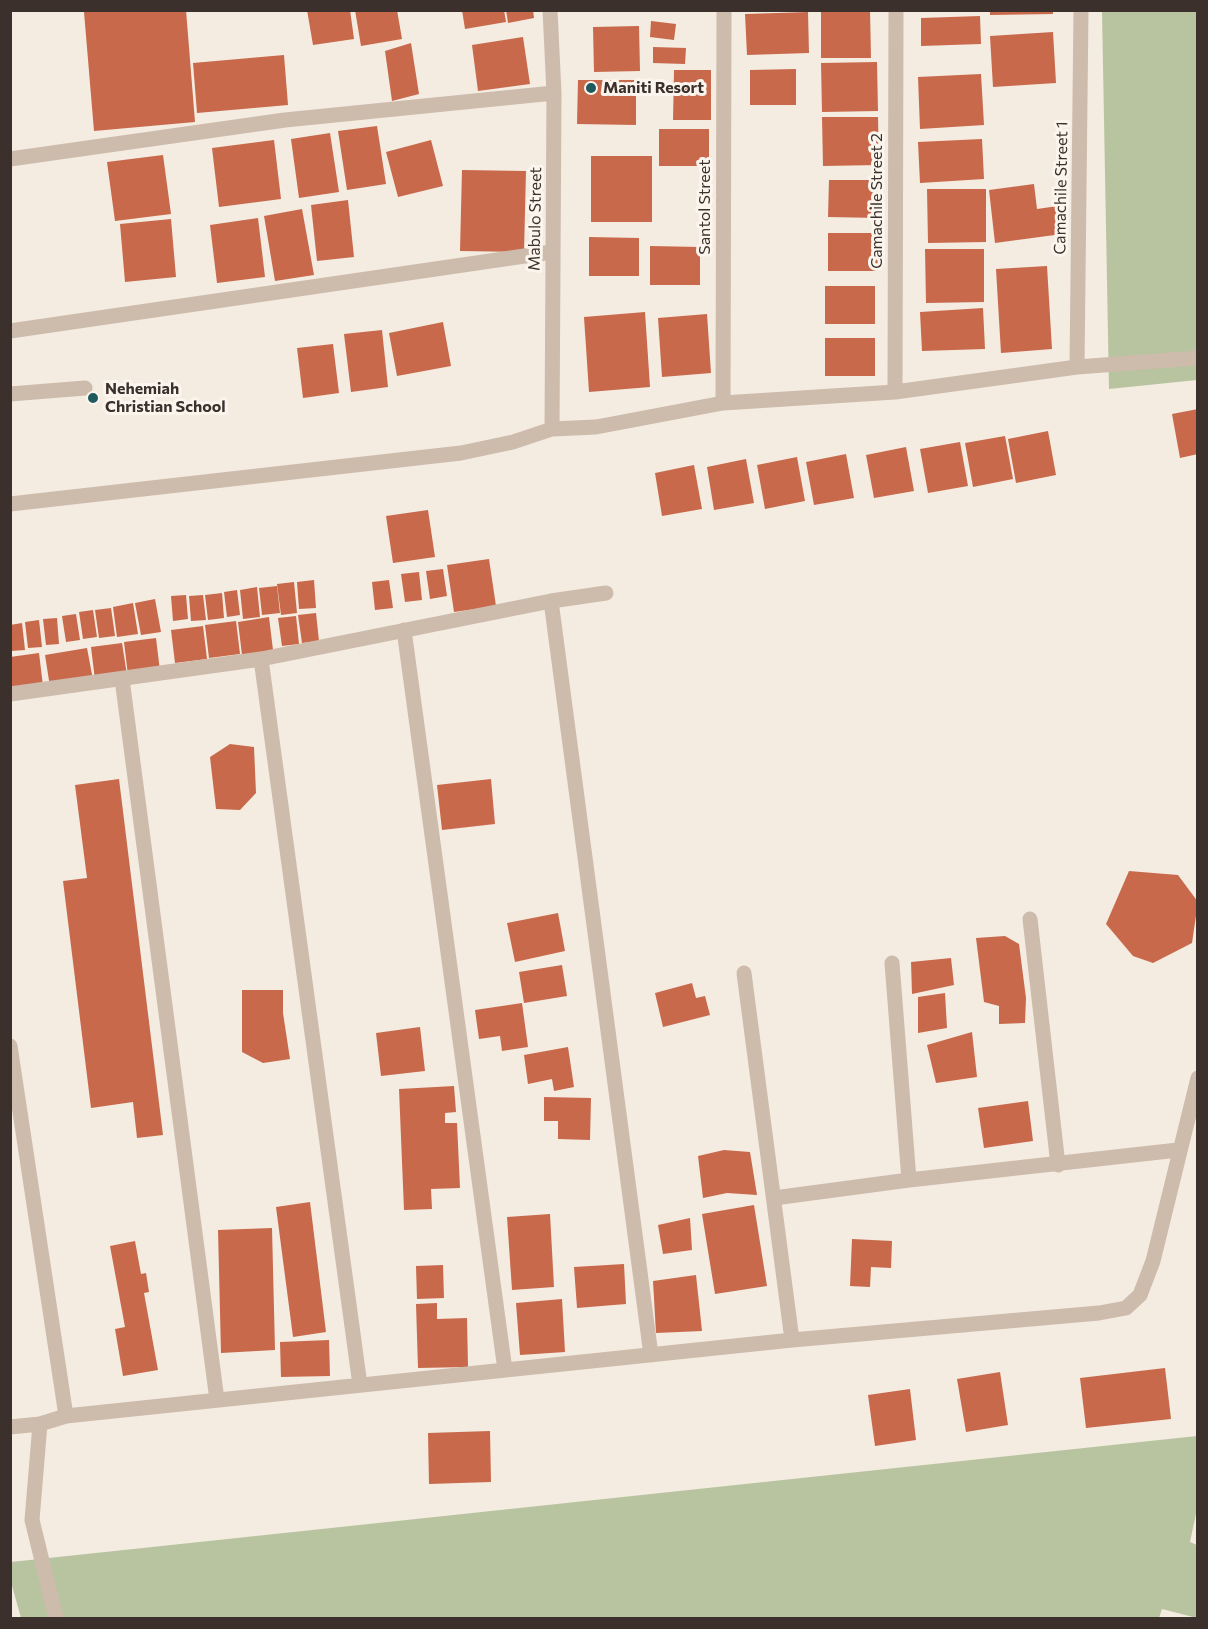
<!DOCTYPE html>
<style>
body{margin:0}
#map{position:relative;width:1208px;height:1629px;overflow:hidden;background:#f4ebe1;font-family:Commissioner,sans-serif}
canvas{display:block}
.frame{position:absolute;inset:0;border:12px solid #3b302b;pointer-events:none}
</style>
<div id="map">
<canvas width="1208" height="1629"></canvas>
<div class="frame"></div>
</div>
<script>
const g = document.querySelector('canvas').getContext('2d');
g.lineJoin = 'round';
function paint(path, color) { g.fillStyle = color; g.fill(path, 'evenodd'); }
const toPath = rows => new Path2D(rows.map(r => 'M' + r).join(''));
function strokePath(path, color, width, dash) { g.strokeStyle = color; g.lineWidth = width; g.lineCap = dash ? 'butt' : 'round'; g.setLineDash(dash || []); g.stroke(path); }
function drawText(font, color, halo, rows, align = 'center') {
  g.font = font + ' Commissioner,sans-serif'; g.lineWidth = 6; g.setLineDash([]); g.textBaseline = 'middle'; g.strokeStyle = halo; g.fillStyle = color; for (const [text, x, y, turn = 0] of rows) {
    g.save(); g.translate(x, y); g.rotate((+turn || 0) * Math.PI / 180); g.textAlign = isNaN(turn) ? turn : align; if (halo) g.strokeText(text, 0, 0); g.fillText(text, 0, 0); g.restore();
  }
}
const green = toPath([
 [1102,11,1197,11,1197,380,1109,389],
 [1197,1436,1197,1509,1190,1542,1197,1545,1197,1618,1162,1609,1159,1618,21,1618,11,1582,11,1562]
]);
const building = toPath([
 [105,10,186,10,195,122,94,131,84,12],
 [307,10,350,10,354,39,313,45],
 [355,10,397,10,402,39,361,46],
 [462,10,504,10,506,22,465,29],
 [506,10,533,10,534,18,508,23],
 [821,10,870,10,871,58,821,58],
 [990,10,1053,10,1053,14,990,15],
 [808,12,809,53,747,55,745,14],
 [980,16,981,44,921,46,921,18],
 [651,21,676,24,674,40,650,37],
 [639,26,640,71,594,72,593,27],
 [1053,32,1056,83,993,87,990,36],
 [523,37,530,84,478,91,472,45],
 [411,43,419,94,392,101,385,51],
 [653,47,686,48,685,64,653,63],
 [284,55,288,105,197,113,193,63],
 [877,62,878,111,822,112,821,63],
 [796,69,796,105,750,105,750,70],
 [674,70,711,70,711,120,673,120],
 [981,74,984,125,920,129,918,77],
 [578,80,636,80,636,125,577,124],
 [822,117,878,117,879,165,823,166],
 [377,126,386,184,347,190,338,131],
 [659,129,709,129,709,166,659,166],
 [330,133,339,192,299,198,291,139],
 [982,139,984,179,920,183,918,142],
 [274,140,281,199,219,207,212,148],
 [431,140,443,186,398,197,386,152],
 [163,155,171,214,115,221,107,162],
 [591,156,652,156,652,222,591,222],
 [462,170,526,171,524,252,460,251],
 [829,180,879,180,879,218,828,217],
 [1034,184,1037,209,1058,206,1062,234,995,243,989,190],
 [927,189,986,189,986,242,928,243],
 [348,200,354,257,317,261,311,205],
 [302,209,314,275,275,281,264,216],
 [258,218,265,277,217,283,210,225],
 [171,219,176,277,125,282,120,224],
 [828,233,878,233,878,271,828,271],
 [589,237,639,238,639,276,589,276],
 [650,246,700,247,700,285,650,285],
 [925,249,984,249,984,302,926,303],
 [1047,266,1052,349,1001,353,996,269],
 [825,286,875,286,875,324,825,324],
 [983,308,985,349,922,351,920,312],
 [645,312,650,387,589,392,584,317],
 [707,314,711,373,662,377,658,318],
 [443,322,451,366,397,376,389,333],
 [382,330,388,387,351,392,344,334],
 [825,338,875,338,875,376,825,376],
 [333,344,339,393,303,398,297,348],
 [1198,409,1198,454,1180,458,1172,414],
 [1048,431,1056,475,1016,483,1008,439],
 [1005,436,1013,479,973,487,965,443],
 [960,442,968,486,928,493,920,449],
 [906,447,914,491,874,498,866,455],
 [846,454,854,498,814,505,806,462],
 [797,457,805,501,765,509,757,465],
 [746,459,754,503,714,510,707,467],
 [694,465,702,509,662,516,655,473],
 [428,510,435,557,393,563,386,516],
 [489,559,496,606,454,612,447,565],
 [443,569,447,596,430,599,426,571],
 [419,572,422,600,405,602,401,574],
 [314,580,316,608,299,609,297,582],
 [389,580,393,608,375,610,372,582],
 [294,582,297,613,281,615,277,584],
 [277,586,280,613,262,615,259,588],
 [257,587,260,617,243,619,240,590],
 [237,590,240,615,227,617,224,592],
 [222,593,224,618,208,620,205,595],
 [186,595,188,619,173,621,171,596],
 [203,595,206,620,191,621,189,596],
 [155,599,161,632,141,635,135,603],
 [133,603,138,634,117,637,113,607],
 [111,608,115,636,99,638,95,610],
 [93,610,97,637,83,639,79,612],
 [316,613,319,641,302,643,298,615],
 [76,614,80,640,66,642,62,616],
 [296,616,299,644,282,646,278,618],
 [269,617,273,650,242,655,238,622],
 [57,618,59,644,46,645,43,619],
 [39,620,42,647,28,648,25,622],
 [236,621,240,654,209,658,205,625],
 [22,623,25,650,11,651,10,625],
 [203,626,207,659,175,663,171,630],
 [156,638,160,671,128,675,124,642],
 [122,643,127,675,95,680,91,647],
 [87,648,93,680,50,687,45,655],
 [39,653,43,686,11,690,10,657],
 [230,744,254,747,256,793,240,810,216,809,210,757],
 [119,779,163,1135,137,1138,133,1102,91,1108,63,881,87,878,75,785],
 [491,779,495,824,442,830,437,785],
 [1129,871,1178,875,1198,902,1192,943,1153,963,1133,956,1106,924],
 [558,913,565,951,515,962,507,923],
 [1005,936,1019,944,1026,998,1025,1023,999,1024,999,1006,984,1002,976,938],
 [951,958,954,985,912,994,911,962],
 [562,965,567,996,524,1003,519,972],
 [692,983,696,998,705,996,710,1015,663,1027,655,993],
 [242,990,283,990,283,1013,290,1059,263,1063,242,1052],
 [945,993,947,1028,918,1033,918,997],
 [522,1003,528,1047,502,1051,500,1036,479,1039,475,1010],
 [420,1027,425,1071,381,1076,376,1033],
 [972,1032,977,1077,936,1083,927,1045],
 [568,1047,574,1087,554,1091,552,1079,528,1084,524,1055],
 [454,1086,456,1112,445,1113,445,1123,457,1123,460,1188,431,1189,432,1209,404,1210,399,1089],
 [544,1097,591,1098,590,1140,558,1139,558,1121,544,1121],
 [1028,1101,1033,1141,984,1148,978,1108],
 [724,1150,750,1152,757,1195,727,1193,703,1198,698,1156],
 [310,1202,326,1332,293,1337,276,1207],
 [754,1205,767,1286,715,1294,702,1214],
 [550,1214,554,1287,512,1290,507,1217],
 [690,1218,692,1250,663,1254,658,1225],
 [272,1228,275,1350,221,1353,218,1230],
 [852,1239,892,1241,891,1268,871,1267,870,1287,850,1286],
 [135,1241,141,1274,146,1273,149,1292,144,1293,158,1370,123,1376,115,1329,125,1327,110,1246],
 [624,1264,626,1304,577,1308,574,1267],
 [443,1265,444,1298,417,1299,416,1266],
 [696,1275,702,1331,656,1333,653,1281],
 [562,1299,565,1352,520,1355,516,1303],
 [437,1303,437,1319,467,1318,468,1367,418,1368,416,1304],
 [329,1340,330,1376,281,1377,280,1342],
 [1165,1368,1171,1419,1086,1428,1080,1378],
 [1000,1372,1008,1425,966,1432,957,1379],
 [910,1389,916,1440,875,1446,868,1395],
 [490,1431,491,1482,429,1484,428,1433]
]);
const lane = toPath([
 [10,394,85,388]
]);
const street = toPath([
 [550,10,554,93,552,429],
 [10,159,285,120,554,93],
 [10,331,552,252],
 [1077,367,1081,10],
 [895,392,896,10],
 [723,403,724,10],
 [10,504,461,453,513,442,552,429,596,427,723,403,895,392,1077,367,1198,358],
 [551,601,651,1355],
 [404,630,505,1370],
 [261,659,360,1385],
 [122,679,217,1400],
 [10,694,261,659,551,601,606,593],
 [1030,919,1058,1165],
 [892,963,909,1180],
 [744,973,792,1340],
 [10,1046,66,1416],
 [774,1198,909,1180,1178,1150],
 [40,1424,32,1520,56,1618],
 [10,1427,40,1424,66,1416,792,1340,1099,1313,1126,1308,1140,1295,1153,1261,1198,1078]
]);
const markers = [
 [591,88,6,"#1f5a5e"],
 [93,398,6,"#1f5a5e"]
];
const poiNames = [
 ["Maniti Resort",603,88],
 ["Nehemiah",105,389],
 ["Christian School",105,407]
];
const streetNames = [
 ["Camachile Street 1",1061,188,-89],
 ["Camachile Street 2",877,201,-90],
 ["Santol Street",705,207,-90],
 ["Mabulo Street",535,219,-89]
];
paint(green, '#b8c4a0');
paint(building, '#c8694b');
strokePath(lane, '#cdbbac', 15);
strokePath(street, '#cdbbac', 15);
for (const [x, y, r, color] of markers) { const dot = new Path2D(); dot.arc(x, y, r, 0, 2 * Math.PI); g.fillStyle = color; g.fill(dot); strokePath(dot, '#fbf5ee', 2); }
drawText('bold 16px', '#3b302b', '#fbf5ee', poiNames, 'left');
drawText('16px', '#3b302b', '#fbf5ee', streetNames);
</script>
